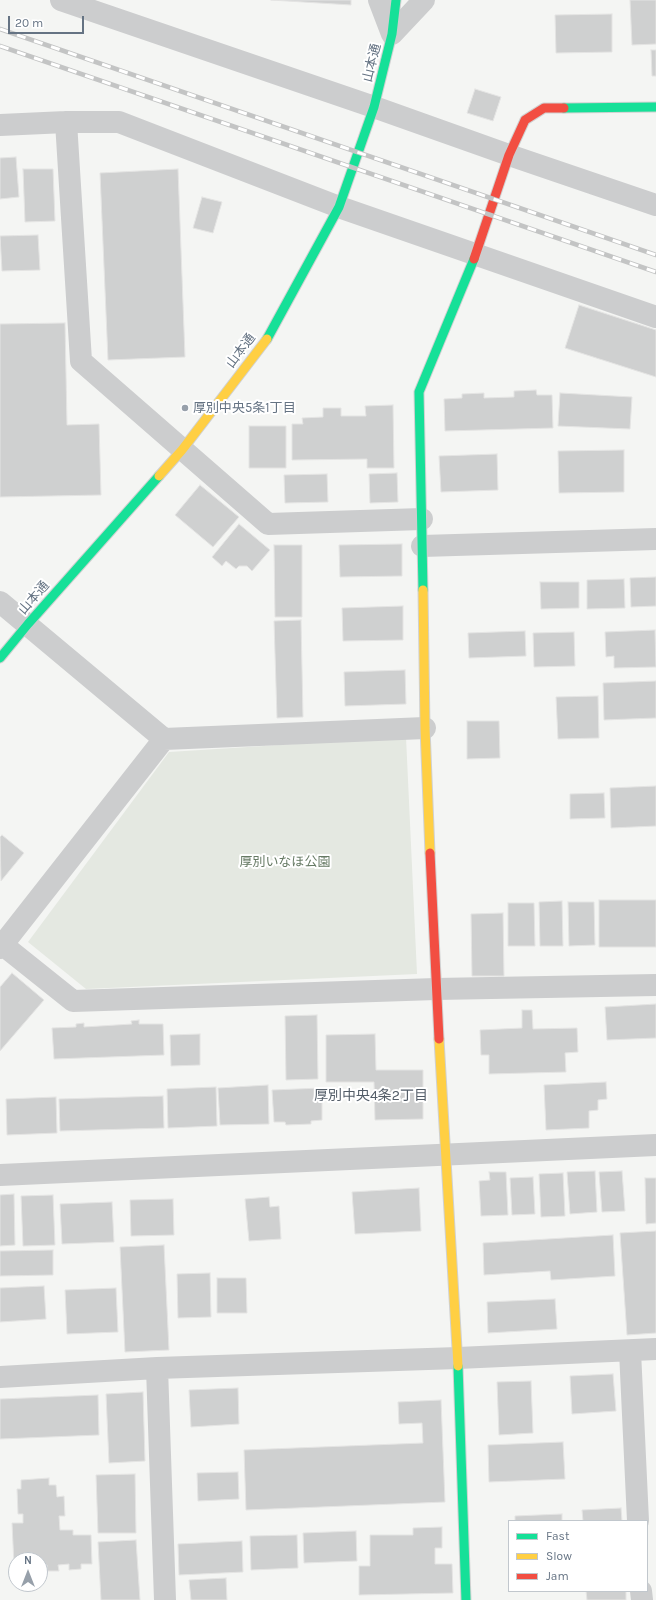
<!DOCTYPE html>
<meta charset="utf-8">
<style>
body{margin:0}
#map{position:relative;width:656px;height:1600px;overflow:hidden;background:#f4f5f3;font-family:Karla,sans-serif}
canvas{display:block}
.legend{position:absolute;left:508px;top:1520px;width:140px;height:72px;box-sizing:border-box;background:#fff;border:1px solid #c1c7cd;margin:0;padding:5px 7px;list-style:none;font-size:12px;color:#657383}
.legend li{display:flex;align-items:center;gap:8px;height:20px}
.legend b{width:20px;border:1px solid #c1c7cd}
.north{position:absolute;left:8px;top:1552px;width:40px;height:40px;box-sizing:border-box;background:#fff;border:1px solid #c1c7cd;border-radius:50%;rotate:0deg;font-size:11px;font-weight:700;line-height:16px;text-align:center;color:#657383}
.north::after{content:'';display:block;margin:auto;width:14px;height:18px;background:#97a0aa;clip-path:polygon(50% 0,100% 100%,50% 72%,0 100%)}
.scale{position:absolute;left:8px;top:16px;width:76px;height:18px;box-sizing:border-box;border:2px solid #657383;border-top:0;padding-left:5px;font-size:12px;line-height:14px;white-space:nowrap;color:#657383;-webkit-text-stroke:3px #fff;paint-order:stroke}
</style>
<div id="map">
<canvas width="656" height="1600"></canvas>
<ul class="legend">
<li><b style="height:5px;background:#16e098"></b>Fast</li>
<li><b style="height:5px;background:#ffcf43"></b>Slow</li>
<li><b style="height:5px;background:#f24e42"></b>Jam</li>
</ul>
<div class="north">N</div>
<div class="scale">20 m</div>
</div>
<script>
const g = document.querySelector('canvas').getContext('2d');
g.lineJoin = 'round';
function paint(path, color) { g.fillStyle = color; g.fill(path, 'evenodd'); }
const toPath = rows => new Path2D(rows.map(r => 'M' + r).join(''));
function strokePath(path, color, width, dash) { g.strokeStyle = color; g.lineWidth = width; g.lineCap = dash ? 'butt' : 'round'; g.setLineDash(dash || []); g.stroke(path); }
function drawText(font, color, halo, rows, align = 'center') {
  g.font = font + ' Karla,"Noto Sans JP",sans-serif'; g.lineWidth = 4; g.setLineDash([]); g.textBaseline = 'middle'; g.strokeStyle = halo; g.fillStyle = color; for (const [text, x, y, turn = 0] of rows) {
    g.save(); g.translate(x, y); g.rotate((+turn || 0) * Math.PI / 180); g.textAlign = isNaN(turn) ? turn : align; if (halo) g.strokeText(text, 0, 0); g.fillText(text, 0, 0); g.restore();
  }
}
const green = toPath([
 [406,737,417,974,86,989,28,942,169,752]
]);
const building = toPath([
 [271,0,351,0,351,5,271,0],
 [630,0,656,0,656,44,632,45,630,0],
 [612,14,612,52,556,53,555,15,612,14],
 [651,50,656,50,656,76,652,76,651,50],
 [475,89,501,97,493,121,467,113,475,89],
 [16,157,19,197,0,199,0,158,16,157],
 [23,169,53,169,55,221,25,222,23,169],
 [178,169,185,357,108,360,100,173,178,169],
 [202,197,222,202,213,233,193,228,202,197],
 [38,235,40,270,2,271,0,236,38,235],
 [579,305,656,330,656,377,565,348,579,305],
 [65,323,67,425,99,424,101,495,0,497,0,324,65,323],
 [536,390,537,395,552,395,553,428,445,431,444,399,462,398,462,394,484,393,484,398,514,397,514,391,536,390],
 [560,393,632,397,630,429,558,426,560,393],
 [393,405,394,468,367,468,367,459,292,460,292,424,303,424,302,418,323,417,323,408,341,408,341,416,366,416,365,406,393,405],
 [249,426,286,426,286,468,249,468,249,426],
 [624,450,624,492,559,493,558,451,624,450],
 [497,454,498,490,441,492,439,456,497,454],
 [397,473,398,502,370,503,369,474,397,473],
 [327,474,328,502,285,503,284,475,327,474],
 [200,485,239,517,213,547,175,515,200,485],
 [239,524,270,550,252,571,247,566,239,566,236,569,226,561,222,566,212,557,239,524],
 [402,544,402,576,340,577,339,545,402,544],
 [274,545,302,545,302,617,275,617,274,545],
 [656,577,656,606,631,607,630,578,656,577],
 [624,579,625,608,587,609,587,580,624,579],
 [540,582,579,582,579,608,541,609,540,582],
 [403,606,403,640,343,641,342,608,403,606],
 [301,620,303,717,277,718,274,621,301,620],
 [655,630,656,667,614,668,614,656,606,657,605,632,655,630],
 [525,631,526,656,469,658,468,633,525,631],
 [574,632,575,666,534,667,533,633,574,632],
 [405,670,406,704,345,706,344,672,405,670],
 [656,681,656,718,604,720,603,683,656,681],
 [598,696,599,738,558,739,556,697,598,696],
 [467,721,499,721,500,758,467,759,467,721],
 [656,786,656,826,611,828,610,788,656,786],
 [604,793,605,818,570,819,570,794,604,793],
 [2,835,24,853,1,881,0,837,2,835],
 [599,900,656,900,656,947,599,947,599,900],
 [562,901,563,946,540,946,539,902,562,901],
 [568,902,594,902,595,945,569,946,568,902],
 [508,903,534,903,535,946,508,946,508,903],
 [503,913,504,976,472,976,471,914,503,913],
 [12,973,44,1000,0,1051,0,987,12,973],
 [656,1004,656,1038,607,1040,605,1007,656,1004],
 [522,1010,532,1010,533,1029,577,1028,578,1052,565,1053,566,1072,489,1074,489,1055,481,1055,480,1030,522,1028,522,1010],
 [317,1015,318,1079,286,1080,285,1016,317,1015],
 [139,1020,139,1024,163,1024,164,1055,54,1059,52,1028,76,1027,76,1024,84,1023,84,1027,132,1024,131,1021,139,1020],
 [200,1034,200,1065,171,1066,170,1035,200,1034],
 [375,1034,376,1070,423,1070,423,1119,375,1120,374,1082,326,1082,326,1035,375,1034],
 [606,1082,607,1099,598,1100,598,1110,589,1111,589,1128,546,1130,544,1085,606,1082],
 [268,1085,269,1124,220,1125,218,1088,268,1085],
 [216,1087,217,1126,168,1128,167,1089,216,1087],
 [322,1088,322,1120,311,1121,311,1124,286,1125,285,1122,274,1122,272,1090,322,1088],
 [163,1096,164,1128,60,1131,59,1099,163,1096],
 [56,1097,57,1133,7,1135,6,1099,56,1097],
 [595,1171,597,1212,570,1214,567,1172,595,1171],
 [622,1171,625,1211,602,1212,599,1172,622,1171],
 [489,1172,506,1172,508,1215,481,1216,479,1181,490,1180,489,1172],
 [563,1173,565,1216,541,1217,539,1174,563,1173],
 [533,1177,535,1214,512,1215,510,1178,533,1177],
 [645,1178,656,1178,656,1223,646,1224,645,1178],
 [419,1188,421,1231,355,1234,352,1192,419,1188],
 [14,1194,15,1245,0,1246,0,1195,14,1194],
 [53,1195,55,1245,23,1246,21,1196,53,1195],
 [269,1197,270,1207,279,1206,281,1239,249,1241,245,1199,269,1197],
 [173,1199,174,1235,131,1236,130,1200,173,1199],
 [112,1202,114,1242,62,1244,60,1204,112,1202],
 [656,1231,656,1333,627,1335,620,1233,656,1231],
 [613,1235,615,1276,551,1280,550,1271,484,1275,483,1243,613,1235],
 [164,1245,169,1350,125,1352,120,1247,164,1245],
 [53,1250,53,1275,0,1276,0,1251,53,1250],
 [210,1273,211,1317,178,1318,177,1274,210,1273],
 [217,1278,246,1278,247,1313,217,1313,217,1278],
 [44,1286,46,1319,0,1322,0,1288,44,1286],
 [116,1288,118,1332,67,1334,65,1290,116,1288],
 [555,1299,557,1329,488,1333,487,1302,555,1299],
 [613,1374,616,1411,572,1414,570,1376,613,1374],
 [531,1381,533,1433,499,1435,497,1382,531,1381],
 [238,1388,239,1424,191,1427,189,1390,238,1388],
 [143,1392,145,1461,109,1463,106,1394,143,1392],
 [98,1395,99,1435,0,1439,0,1399,98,1395],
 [441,1400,445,1502,246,1510,244,1450,423,1443,422,1423,399,1424,398,1402,441,1400],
 [563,1442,565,1479,489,1482,488,1445,563,1442],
 [238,1472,239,1499,198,1501,197,1473,238,1472],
 [135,1474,136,1533,98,1533,96,1475,135,1474],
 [49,1478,49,1485,56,1485,57,1497,64,1496,65,1516,59,1516,60,1530,73,1530,73,1535,91,1535,92,1564,81,1564,81,1569,69,1570,69,1564,58,1565,59,1571,47,1571,47,1565,40,1566,40,1560,16,1560,16,1565,14,1565,12,1523,23,1523,23,1514,18,1514,17,1489,21,1489,21,1480,49,1478],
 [621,1508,622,1521,583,1521,582,1510,621,1508],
 [562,1514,562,1521,515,1521,515,1516,562,1514],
 [442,1527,442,1548,435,1548,435,1564,452,1564,453,1593,359,1595,359,1566,370,1566,370,1535,413,1535,413,1528,442,1527],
 [356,1531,357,1561,304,1563,303,1533,356,1531],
 [297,1535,298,1568,251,1570,250,1536,297,1535],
 [136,1540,140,1600,101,1600,98,1542,136,1540],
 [242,1541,243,1572,179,1575,178,1544,242,1541],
 [226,1578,227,1600,191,1600,189,1580,226,1578],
 [586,1591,626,1591,626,1600,587,1600,586,1591]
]);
const street = toPath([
 [61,0,374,107,509,155,656,205],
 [379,0,392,34,424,0],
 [66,122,81,361,268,524,422,519],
 [0,125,66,122,119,122,339,207,656,317],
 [422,546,656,539],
 [0,602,164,739,425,728],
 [3,945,73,1001,436,989,656,985],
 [0,948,164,739],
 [0,1175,656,1145],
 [630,1351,638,1521],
 [157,1368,165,1600],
 [0,1377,157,1368,458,1358,656,1349],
 [641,1591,642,1600]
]);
const fast = toPath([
 [564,108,656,107],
 [267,339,339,207,374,107,392,34,396,0],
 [423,590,419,392,474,259],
 [0,658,28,624,159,476],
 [458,1366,466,1600]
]);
const slow = toPath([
 [159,476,182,450,267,339],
 [423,590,425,728,430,853],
 [439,1039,458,1366]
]);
const jam = toPath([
 [474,259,509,155,525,120,544,108,564,108],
 [430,853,439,1039]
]);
const rail = toPath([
 [0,29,656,255],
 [0,46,656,272]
]);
const markers = [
 [185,408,4,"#97a0aa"]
];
const streetNames = [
 ["山本通",372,63,-76],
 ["山本通",241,351,-53],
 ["山本通",34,598,-49]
];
const poiNames = [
 ["厚別中央5条1丁目",193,408]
];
const parkNames = [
 ["厚別いなほ公園",285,862]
];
const neighbourhoodNames = [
 ["厚別中央4条2丁目",371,1096]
];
paint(green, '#e4e8e1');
paint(building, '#cfd0d0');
strokePath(building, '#e4e4e3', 1);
strokePath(fast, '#d0d1d1', 11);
strokePath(slow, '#d0d1d1', 11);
strokePath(jam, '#d0d1d1', 11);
strokePath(street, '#cccdce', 22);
strokePath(fast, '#16e098', 9);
strokePath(slow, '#ffcf43', 9);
strokePath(jam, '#f24e42', 9);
strokePath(rail, '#c3c4c4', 4.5);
strokePath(rail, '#fff', 3, [9]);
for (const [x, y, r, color] of markers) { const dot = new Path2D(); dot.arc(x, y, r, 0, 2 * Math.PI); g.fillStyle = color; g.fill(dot); strokePath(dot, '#fff', 1.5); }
drawText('13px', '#657383', '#fff', streetNames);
drawText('13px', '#657383', '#fff', poiNames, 'left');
drawText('13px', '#667a64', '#fff', parkNames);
drawText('14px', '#535d68', '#fff', neighbourhoodNames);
</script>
